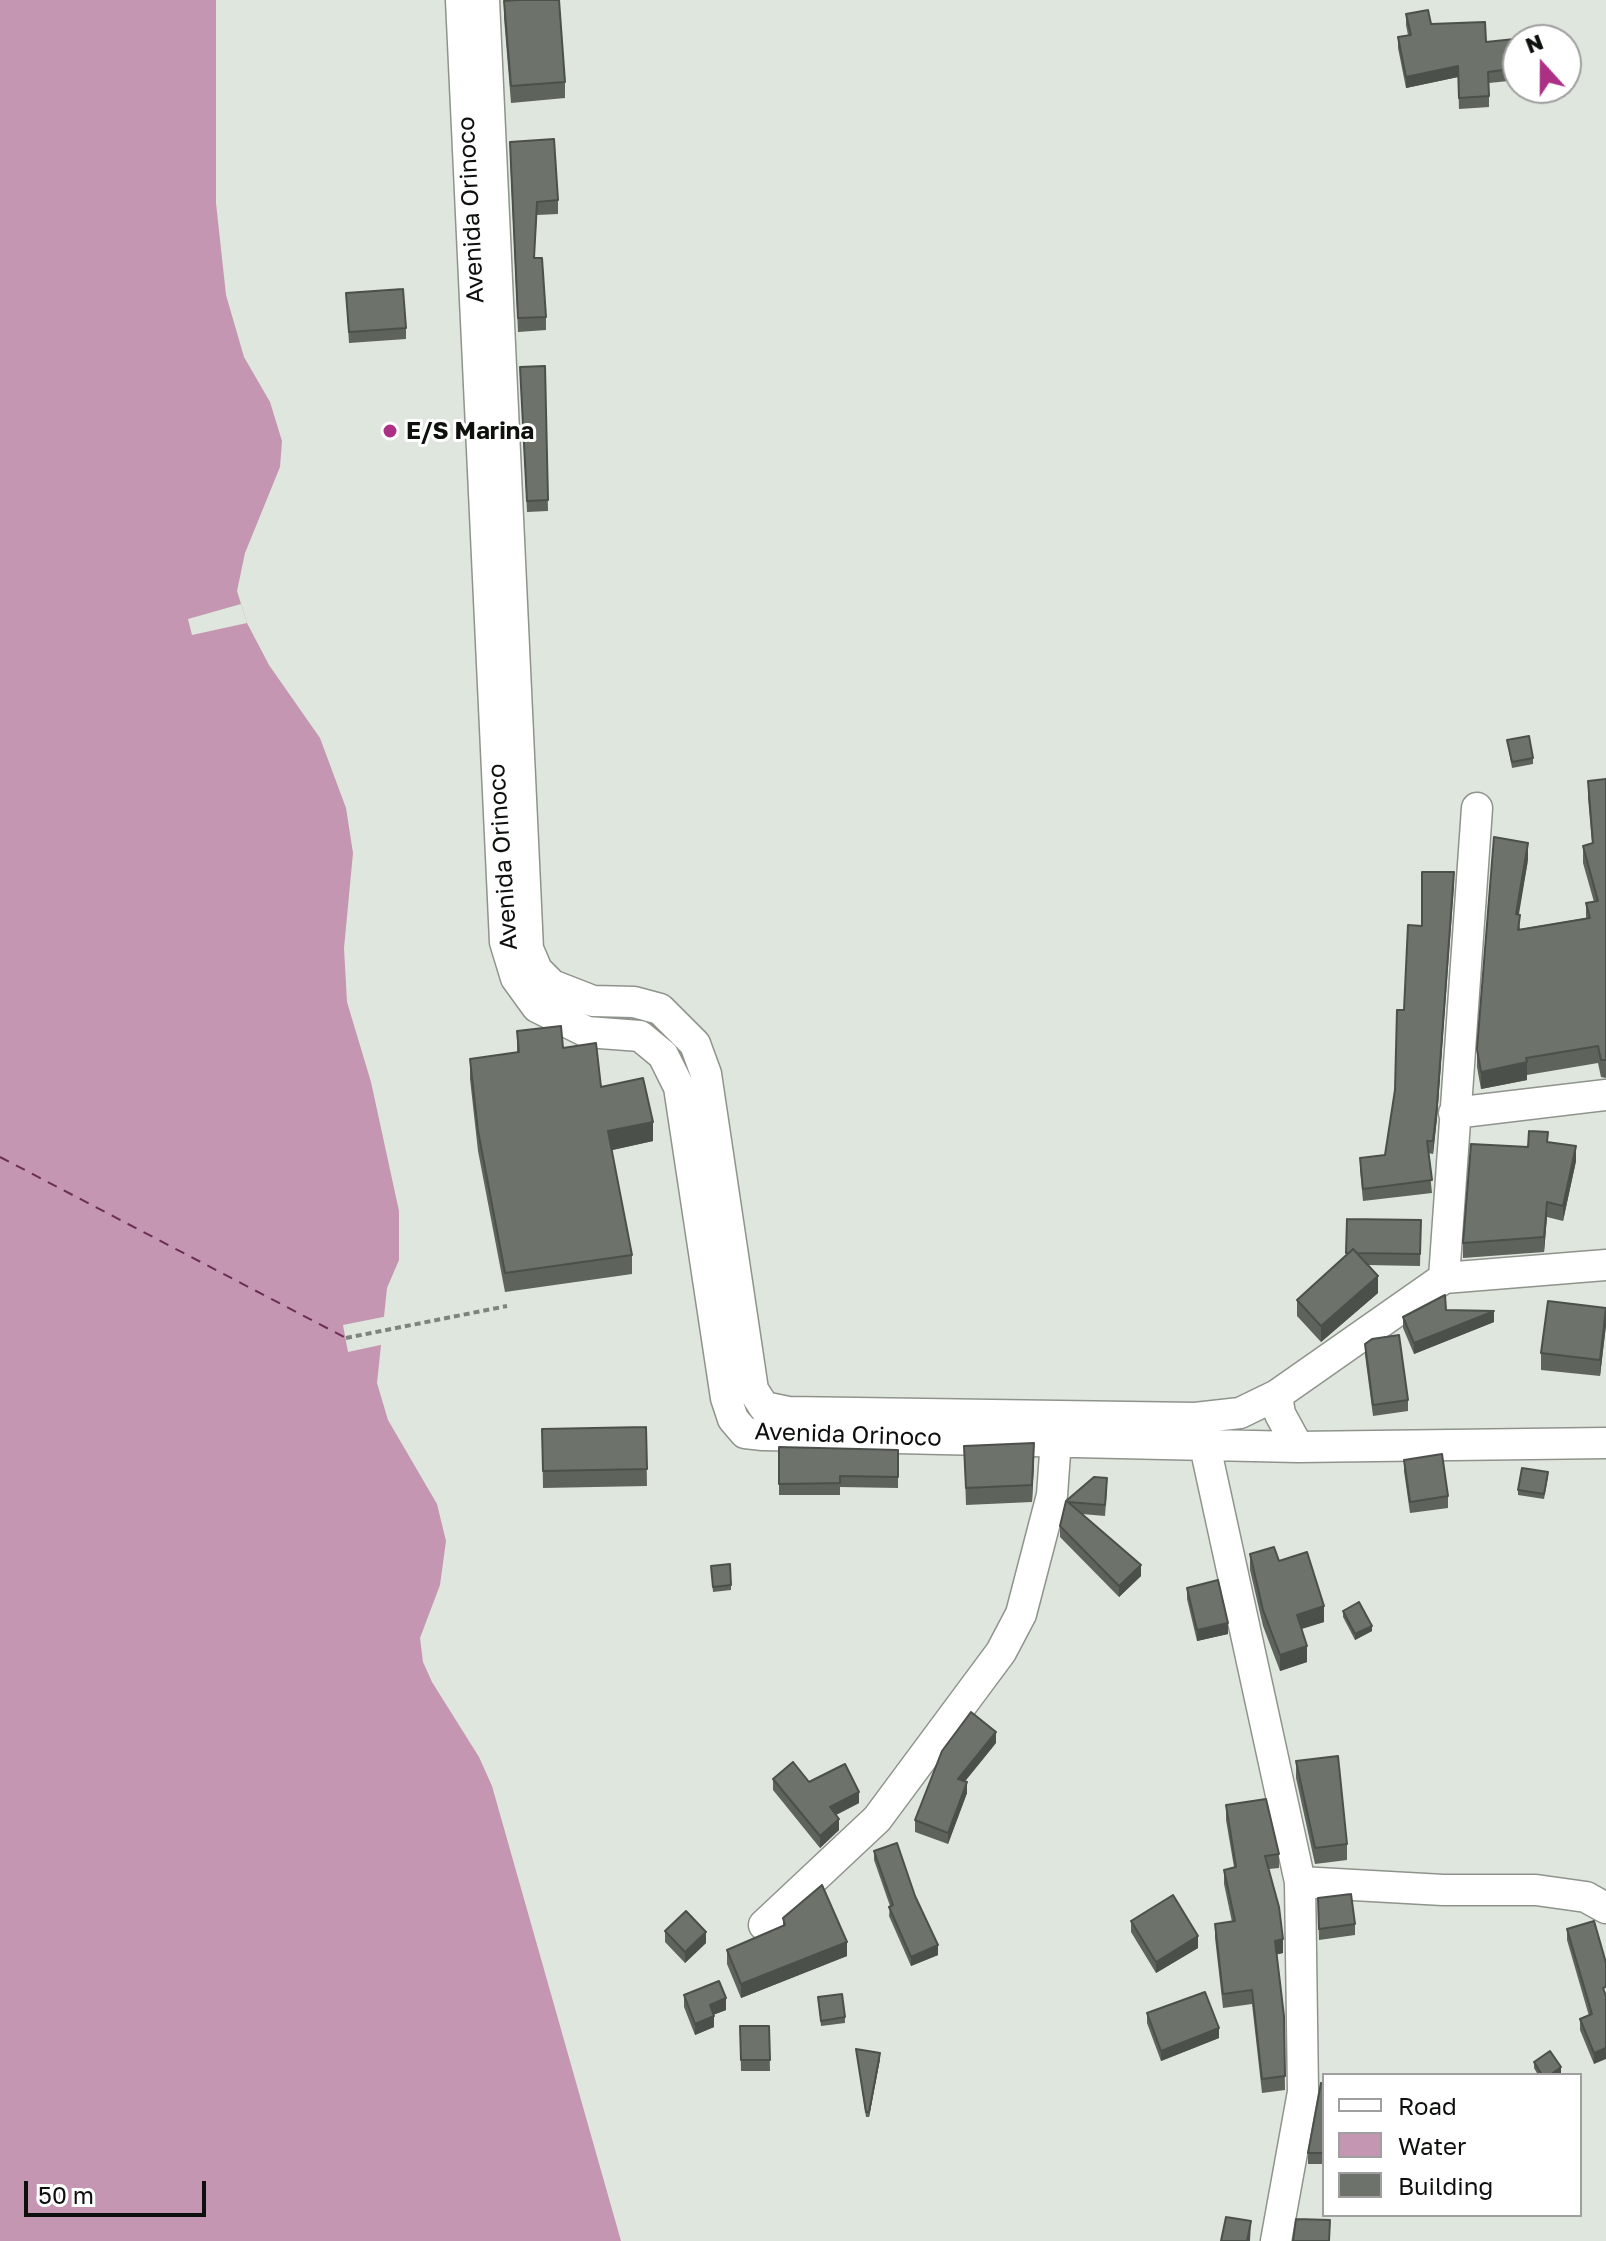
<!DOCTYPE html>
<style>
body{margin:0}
#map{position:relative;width:1606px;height:2241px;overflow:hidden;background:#dfe6dd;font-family:"Golos Text",sans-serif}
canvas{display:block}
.legend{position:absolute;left:1322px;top:2073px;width:260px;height:144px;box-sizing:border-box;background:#fff;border:2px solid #9e9f9e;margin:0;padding:10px 14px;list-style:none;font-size:24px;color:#0d100d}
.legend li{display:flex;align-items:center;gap:16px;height:40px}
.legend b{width:40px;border:2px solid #9e9f9e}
.north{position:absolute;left:1502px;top:24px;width:80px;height:80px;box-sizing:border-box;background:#fff;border:2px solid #9e9f9e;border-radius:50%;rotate:339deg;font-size:22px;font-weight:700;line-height:32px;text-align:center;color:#0d100d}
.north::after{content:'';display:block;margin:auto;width:28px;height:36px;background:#ac3185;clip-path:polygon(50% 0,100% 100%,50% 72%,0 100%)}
.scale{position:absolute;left:24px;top:2181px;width:182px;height:36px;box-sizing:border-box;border:4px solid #0d100d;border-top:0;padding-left:10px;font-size:24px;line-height:28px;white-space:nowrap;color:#0d100d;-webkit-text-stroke:6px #fff;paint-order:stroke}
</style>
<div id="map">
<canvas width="1606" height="2241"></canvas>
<ul class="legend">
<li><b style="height:10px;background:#fff"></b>Road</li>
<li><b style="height:22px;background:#c596b1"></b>Water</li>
<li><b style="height:22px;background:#6d736b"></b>Building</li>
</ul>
<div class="north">N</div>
<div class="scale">50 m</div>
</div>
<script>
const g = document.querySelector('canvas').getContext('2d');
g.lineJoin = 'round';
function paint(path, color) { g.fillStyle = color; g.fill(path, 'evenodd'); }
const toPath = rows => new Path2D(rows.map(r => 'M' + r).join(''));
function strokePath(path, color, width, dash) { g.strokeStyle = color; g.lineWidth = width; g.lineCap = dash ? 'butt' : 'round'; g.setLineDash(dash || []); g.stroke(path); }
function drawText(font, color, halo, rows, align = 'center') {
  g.font = font + ' "Golos Text",sans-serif'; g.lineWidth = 6; g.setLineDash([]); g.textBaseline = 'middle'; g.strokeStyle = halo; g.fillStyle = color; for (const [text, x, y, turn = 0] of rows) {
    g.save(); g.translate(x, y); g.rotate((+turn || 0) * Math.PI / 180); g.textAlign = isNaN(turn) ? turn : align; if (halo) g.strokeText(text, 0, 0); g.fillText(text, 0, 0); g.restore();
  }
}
const water = toPath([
 [0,0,216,0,216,203,226,295,244,357,270,402,282,441,280,467,245,553,237,591,247,623,269,665,320,738,346,808,353,853,344,948,347,1002,371,1082,399,1211,399,1260,387,1288,377,1383,388,1420,437,1504,446,1541,440,1585,420,1638,423,1662,432,1682,479,1757,492,1786,621,2241,0,2241]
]);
const pier = toPath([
 [241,604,247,623,192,635,188,619],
 [388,1316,385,1344,348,1352,343,1325]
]);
const ferry = toPath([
 [0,1157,346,1338]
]);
const path = toPath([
 [346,1338,507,1306]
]);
const minor = toPath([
 [461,0,505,942,516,978,537,1007,587,1032,640,1036,663,1055,679,1087,726,1398,733,1419,745,1433,763,1435,1298,1447,1606,1443],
 [484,0,528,949,537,970,552,985,593,1001,634,1002,660,1009,695,1044,706,1074,753,1390,764,1407,788,1412,1195,1418,1240,1413,1277,1395],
 [1454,1113,1606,1095],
 [1444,1278,1477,808],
 [1205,1446,1300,1882,1303,2092,1276,2241],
 [1298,1447,1280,1414,1277,1395,1444,1278,1606,1265],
 [1300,1882,1443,1890,1536,1890,1586,1897,1606,1908],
 [764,1925,877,1819,1001,1652,1021,1614,1052,1495,1056,1440]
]);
const wall = toPath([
 [504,1,565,82,565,98,511,103,504,18],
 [1406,14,1431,24,1486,42,1518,40,1518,80,1489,83,1489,107,1459,109,1458,77,1406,88,1398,48,1398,37,1408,35,1406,25],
 [510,156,558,200,558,214,537,215,534,258,546,317,546,330,518,332],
 [346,293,406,328,406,339,349,343],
 [545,366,548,511,527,512,520,367],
 [1507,740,1533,758,1533,764,1512,768],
 [1606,779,1606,1078,1601,1077,1598,1063,1527,1075,1527,1080,1481,1089,1477,1067,1477,1049,1528,860,1518,915,1520,929,1586,918,1586,903,1594,902,1583,863,1583,846,1592,843,1588,798,1588,781],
 [1454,885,1437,1118,1433,1154,1428,1153,1432,1193,1363,1201,1360,1170,1360,1158,1385,1155,1395,1090,1404,1010,1422,926],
 [517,1031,563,1048,653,1141,612,1150,632,1255,632,1274,505,1292,478,1151,470,1079,470,1059,517,1053],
 [1548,1142,1576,1161,1563,1221,1547,1217,1544,1252,1463,1258,1463,1243,1528,1147],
 [1347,1219,1421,1220,1420,1266,1367,1265,1378,1293,1321,1342,1297,1316,1297,1300,1346,1256],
 [1606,1308,1606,1325,1600,1376,1541,1370,1541,1353],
 [1446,1310,1494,1322,1414,1354,1403,1328,1403,1317],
 [1365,1344,1408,1400,1408,1411,1373,1416,1365,1355],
 [646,1427,647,1486,543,1488,542,1429],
 [964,1446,1034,1459,1032,1502,966,1505],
 [779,1447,898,1450,898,1488,840,1487,840,1495,779,1495],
 [1404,1460,1448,1496,1448,1508,1410,1513,1404,1471],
 [1548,1477,1544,1499,1518,1495,1518,1490],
 [1107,1490,1105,1516,1082,1514,1141,1576,1119,1597,1060,1537,1060,1526,1066,1501],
 [1250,1554,1279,1561,1324,1622,1302,1629,1307,1662,1280,1671,1263,1626,1250,1570],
 [711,1566,731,1585,731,1590,713,1592],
 [1187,1588,1228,1634,1197,1641,1187,1599],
 [1343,1611,1372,1631,1355,1640,1343,1617],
 [996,1743,965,1781,967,1793,948,1844,915,1832,915,1820],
 [1296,1761,1347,1844,1347,1860,1315,1864,1296,1778],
 [773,1779,809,1782,859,1803,836,1815,839,1830,820,1848,773,1790],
 [1226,1805,1279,1854,1279,1868,1269,1869,1283,1953,1277,1954,1284,2016,1285,2090,1262,2093,1252,2004,1223,2008,1215,1938,1215,1924,1232,1922,1224,1884,1224,1870,1234,1867,1226,1820],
 [874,1851,915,1896,938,1955,911,1966,889,1916,890,1906,874,1860],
 [1318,1898,1355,1924,1355,1935,1319,1940],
 [783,1918,847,1956,741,1998,727,1964,727,1950,783,1926],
 [1131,1921,1198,1948,1156,1973,1131,1932],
 [1567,1929,1606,1963,1594,2064,1580,2030,1580,2019,1589,2016,1567,1940],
 [665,1931,706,1943,685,1963,665,1942],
 [684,1995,726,2010,713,2015,714,2027,695,2035,684,2007],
 [818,1997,845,2017,845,2023,821,2026],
 [1147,2013,1219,2038,1161,2061,1147,2023],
 [740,2026,769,2026,770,2071,741,2071],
 [856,2049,880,2059,869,2117,866,2117],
 [1534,2062,1561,2073,1558,2075,1538,2075,1534,2068],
 [1324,2083,1324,2164,1308,2164,1308,2153]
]);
const shadedWall = toPath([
 [1458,66,1458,77,1406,88,1406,77],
 [1528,843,1528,860,1516,932,1516,914],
 [1454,872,1437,1118,1433,1154,1433,1141],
 [1527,1062,1527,1080,1481,1089,1481,1072],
 [653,1122,653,1141,608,1151,608,1131],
 [1576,1146,1576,1161,1563,1221,1563,1206],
 [1547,1202,1547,1217,1544,1252,1544,1237],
 [1378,1276,1378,1293,1321,1342,1321,1326],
 [1606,1309,1606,1325,1600,1376,1600,1360],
 [1494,1311,1494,1322,1414,1354,1414,1343],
 [1034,1443,1034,1459,1032,1502,1032,1485],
 [1141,1565,1141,1576,1119,1597,1119,1586],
 [1324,1606,1324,1622,1297,1630,1297,1615],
 [1228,1623,1228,1634,1197,1641,1197,1630],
 [1372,1626,1372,1631,1355,1640,1355,1634],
 [1307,1646,1307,1662,1280,1671,1280,1655],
 [996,1732,996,1743,958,1790,958,1779],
 [967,1782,967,1793,948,1844,948,1833],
 [859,1792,859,1803,830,1818,830,1807],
 [839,1819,839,1830,820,1848,820,1836],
 [706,1932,706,1943,685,1963,685,1952],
 [1198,1936,1198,1948,1156,1973,1156,1962],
 [1283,1939,1283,1953,1275,1955,1275,1941],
 [847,1942,847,1956,741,1998,741,1984],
 [938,1945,938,1955,911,1966,911,1957],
 [726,1998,726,2010,710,2016,710,2005],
 [714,2016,714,2027,695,2035,695,2024],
 [1219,2028,1219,2038,1161,2061,1161,2051],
 [1606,2048,1606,2059,1594,2064,1594,2053],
 [880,2053,880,2059,869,2117,869,2112],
 [1561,2067,1561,2073,1558,2075,1550,2075],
 [1251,2221,1250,2241,1247,2241]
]);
const building = toPath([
 [517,0,559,0,565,82,511,86,504,1,517,0],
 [1428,10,1431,24,1485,22,1486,42,1534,37,1534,40,1518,40,1518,68,1488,72,1489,96,1459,98,1458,66,1406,77,1398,37,1411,35,1406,14,1428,10],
 [554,139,558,200,537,202,534,258,542,258,546,317,518,318,510,142,554,139],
 [403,289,406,328,349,332,346,293,403,289],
 [545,366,548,500,527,501,520,367,545,366],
 [1529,736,1533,758,1512,762,1507,740,1529,736],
 [1606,779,1606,1060,1601,1060,1598,1046,1526,1058,1527,1062,1481,1072,1477,1049,1494,837,1528,843,1516,914,1520,915,1518,930,1590,918,1586,903,1598,901,1583,846,1593,843,1588,781,1606,779],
 [1422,872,1454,872,1437,1105,1433,1141,1427,1141,1432,1180,1363,1189,1360,1158,1385,1155,1395,1090,1397,1010,1404,1010,1408,925,1422,926,1422,872],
 [561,1026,563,1048,596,1043,601,1087,643,1078,653,1122,608,1131,632,1255,505,1273,478,1131,470,1059,519,1052,517,1031,561,1026],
 [1529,1131,1548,1132,1547,1142,1576,1146,1563,1206,1547,1202,1544,1237,1463,1243,1471,1144,1528,1147,1529,1131],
 [1347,1219,1421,1220,1420,1254,1357,1253,1353,1249,1349,1253,1346,1253,1347,1219],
 [1353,1249,1378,1276,1321,1326,1297,1300,1353,1249],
 [1445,1295,1446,1310,1494,1311,1414,1343,1403,1317,1445,1295],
 [1548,1301,1606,1308,1600,1360,1541,1353,1548,1301],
 [1399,1335,1408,1400,1373,1405,1365,1344,1372,1339,1399,1335],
 [646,1427,647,1469,543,1471,542,1429,646,1427],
 [1034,1443,1032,1485,966,1488,964,1446,1034,1443],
 [779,1447,898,1450,898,1477,840,1476,840,1483,779,1484,779,1447],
 [1442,1454,1448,1496,1410,1502,1404,1460,1442,1454],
 [1522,1468,1548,1472,1544,1494,1518,1490,1522,1468],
 [1094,1477,1107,1478,1105,1505,1068,1502,1141,1565,1119,1586,1060,1526,1066,1501,1094,1477],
 [1274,1547,1279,1561,1307,1552,1324,1606,1297,1615,1307,1646,1280,1655,1263,1610,1250,1554,1274,1547],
 [730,1564,731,1585,713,1587,711,1566,730,1564],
 [1218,1580,1228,1623,1197,1630,1187,1588,1218,1580],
 [1359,1602,1372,1626,1355,1634,1343,1611,1359,1602],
 [971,1712,996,1732,958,1779,967,1782,948,1833,915,1820,942,1751,971,1712],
 [1338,1756,1347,1844,1315,1848,1296,1761,1338,1756],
 [793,1762,809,1782,845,1764,859,1792,830,1807,839,1819,820,1836,773,1779,793,1762],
 [1266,1799,1279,1854,1265,1856,1279,1907,1283,1939,1275,1941,1284,2016,1285,2076,1262,2079,1252,1990,1223,1994,1215,1924,1235,1921,1224,1870,1236,1867,1226,1805,1266,1799],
 [897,1843,915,1896,938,1945,911,1957,889,1907,893,1905,874,1851,897,1843],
 [822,1885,847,1942,741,1984,727,1950,785,1925,783,1918,822,1885],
 [1351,1894,1355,1924,1319,1929,1318,1898,1351,1894],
 [1173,1895,1198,1936,1156,1962,1131,1921,1173,1895],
 [686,1911,706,1932,685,1952,665,1931,686,1911],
 [1594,1921,1606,1963,1606,1987,1603,1988,1606,1996,1606,2048,1594,2053,1580,2019,1592,2014,1567,1929,1594,1921],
 [719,1981,726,1998,710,2005,714,2016,695,2024,684,1995,719,1981],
 [1205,1992,1219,2028,1161,2051,1147,2013,1205,1992],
 [842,1994,845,2017,821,2021,818,1997,842,1994],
 [740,2026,769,2026,770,2060,741,2060,740,2026],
 [856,2049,880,2053,869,2112,866,2112,856,2049],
 [1550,2051,1561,2067,1550,2075,1542,2075,1534,2062,1550,2051],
 [1321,2083,1324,2083,1324,2153,1308,2153,1321,2083],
 [1226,2217,1251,2221,1247,2241,1221,2241,1226,2217],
 [1296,2219,1330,2220,1329,2241,1293,2241,1296,2219]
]);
const markers = [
 [390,431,8,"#ac3185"]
];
const streetNames = [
 ["Avenida Orinoco",471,210,-93],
 ["Avenida Orinoco",503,857,-94],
 ["Avenida Orinoco",848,1435,2]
];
const poiNames = [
 ["E/S Marina",406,431]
];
paint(water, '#c596b1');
paint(pier, '#dfe6dd');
strokePath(ferry, '#6a2f55', 2, [10, 8]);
strokePath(minor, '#8e948c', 33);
strokePath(path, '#7e837d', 4, [6, 4]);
strokePath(minor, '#fff', 30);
paint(wall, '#5e635c');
paint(shadedWall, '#4c504b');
paint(building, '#6d736b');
strokePath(building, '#4c504b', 2);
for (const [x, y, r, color] of markers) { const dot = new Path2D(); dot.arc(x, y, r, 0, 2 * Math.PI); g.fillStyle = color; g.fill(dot); strokePath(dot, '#fff', 3); }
drawText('24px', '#0d100d', '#fff', streetNames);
drawText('bold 24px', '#0d100d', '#fff', poiNames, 'left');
</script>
